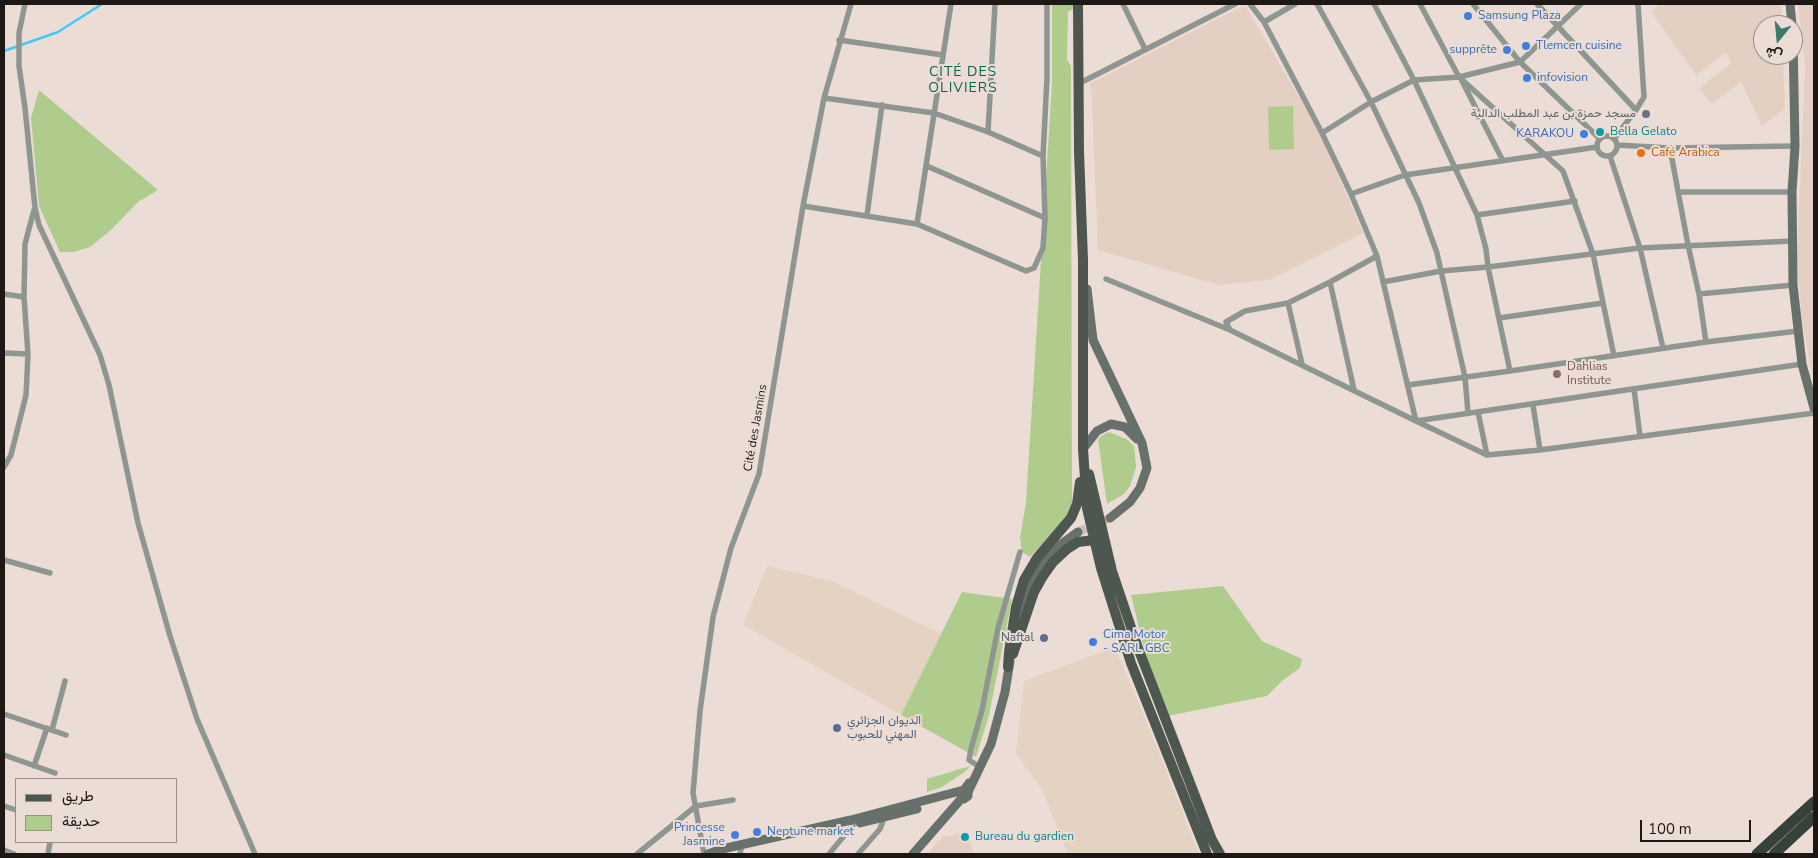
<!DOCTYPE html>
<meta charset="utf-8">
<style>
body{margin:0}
#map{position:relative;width:1818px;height:858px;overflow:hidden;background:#ebddd5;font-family:"Nunito Sans",Vazirmatn,sans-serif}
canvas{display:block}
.frame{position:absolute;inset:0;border:5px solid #1d1815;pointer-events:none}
.legend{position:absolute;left:15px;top:778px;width:162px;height:65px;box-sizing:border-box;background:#ebddd5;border:1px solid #998e88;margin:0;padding:6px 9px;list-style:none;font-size:15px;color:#1d1815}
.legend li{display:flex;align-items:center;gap:10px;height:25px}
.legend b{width:25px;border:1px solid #998e88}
.north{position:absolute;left:1753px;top:15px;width:50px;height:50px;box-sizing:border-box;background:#ebddd5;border:1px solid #998e88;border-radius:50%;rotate:197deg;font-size:14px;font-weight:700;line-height:20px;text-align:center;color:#1d1815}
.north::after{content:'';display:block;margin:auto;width:18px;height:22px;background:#397a6b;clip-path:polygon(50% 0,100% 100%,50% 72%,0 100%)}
.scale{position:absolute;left:1640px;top:820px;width:111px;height:22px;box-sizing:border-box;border:2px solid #1d1815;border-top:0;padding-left:6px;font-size:15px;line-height:18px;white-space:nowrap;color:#1d1815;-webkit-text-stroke:4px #ebddd5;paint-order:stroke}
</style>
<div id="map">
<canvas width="1818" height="858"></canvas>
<div class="frame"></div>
<ul class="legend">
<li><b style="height:6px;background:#4d5750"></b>طريق</li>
<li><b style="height:14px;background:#b0cc8d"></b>حديقة</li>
</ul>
<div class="north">ش</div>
<div class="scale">100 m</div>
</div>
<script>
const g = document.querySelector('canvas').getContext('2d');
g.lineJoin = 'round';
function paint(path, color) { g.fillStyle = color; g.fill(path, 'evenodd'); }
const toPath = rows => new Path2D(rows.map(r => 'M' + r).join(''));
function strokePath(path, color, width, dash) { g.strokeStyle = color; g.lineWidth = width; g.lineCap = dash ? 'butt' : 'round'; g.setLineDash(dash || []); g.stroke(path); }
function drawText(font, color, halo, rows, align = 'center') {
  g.font = font + ' "Nunito Sans",Vazirmatn,sans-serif'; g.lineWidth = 4; g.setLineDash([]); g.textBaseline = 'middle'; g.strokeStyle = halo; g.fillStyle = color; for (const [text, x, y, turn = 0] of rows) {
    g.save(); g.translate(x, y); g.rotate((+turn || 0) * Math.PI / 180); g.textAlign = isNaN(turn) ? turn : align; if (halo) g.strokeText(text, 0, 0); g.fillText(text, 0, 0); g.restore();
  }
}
const built = toPath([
 [1660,4,1781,4,1782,25,1763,25,1763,55,1783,55,1785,108,1762,126,1741,82,1712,104,1699,89,1731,63,1726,53,1696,75,1651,12],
 [1798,4,1814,4,1814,385,1802,321,1797,258,1805,67],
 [1245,5,1320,133,1363,233,1269,280,1219,285,1098,250,1091,83],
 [969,833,973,854,927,854,943,836]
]);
const industrial = toPath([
 [767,566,832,581,941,634,901,715,743,625],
 [1115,647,1158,750,1199,854,1068,854,1042,790,1016,753,1024,681]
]);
const green = toPath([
 [1052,4,1076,4,1076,7,1068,12,1067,60,1071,66,1072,504,1064,521,1030,557,1022,552,1020,538,1026,502,1052,83],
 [39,90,158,190,138,202,111,230,90,247,74,252,60,252,39,206,31,118],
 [1293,106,1294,149,1269,150,1268,107],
 [1109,432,1128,440,1134,446,1136,467,1130,486,1124,494,1107,504,1098,440,1101,436],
 [1223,586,1262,641,1302,659,1300,668,1283,680,1267,696,1168,716,1145,652,1131,595],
 [962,592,1012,599,989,715,976,757,901,715],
 [970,766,966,771,942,787,927,792,927,779]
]);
const stream = toPath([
 [4,51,58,32,102,4]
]);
const secondaryTunnel = toPath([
 [1078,532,1110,518]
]);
const street = toPath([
 [25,4,19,33,19,66,25,108,35,208,39,225,100,355,109,385,138,523,170,636,197,719,255,854],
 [1123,4,1145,49],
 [1250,4,1264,22,1322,133,1351,194,1377,256,1416,421,1487,455,1540,450,1814,413],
 [1317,4,1371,102,1419,203,1437,253,1441,271,1465,377,1468,413],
 [1374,4,1414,80,1477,215,1486,249,1488,267,1510,371],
 [1420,4,1459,77,1563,171,1593,254,1614,356],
 [1473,4,1520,62,1600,139],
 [1537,4,1636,110],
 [1264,22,1295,4],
 [839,40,943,55],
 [1462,81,1502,159],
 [1078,84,1235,4],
 [824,98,934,113,988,132,1043,156],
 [988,132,995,4],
 [1322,133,1371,102,1414,80,1459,77,1520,62,1581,4],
 '1597 146a10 10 0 1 1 20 0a10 10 0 1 1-20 0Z',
 [1614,139,1636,110,1644,97,1638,4],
 [1617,145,1670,148,1795,146],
 [1670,148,1688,245,1699,294,1706,342],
 [1610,156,1640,248,1663,348],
 [927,166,1045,218],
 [1679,192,1792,192],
 [1351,194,1405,175,1597,147],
 [803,206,917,224,1026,271,1034,268,1043,248,1045,218,1043,156,1047,78,1047,4],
 [867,215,882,105],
 [1477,215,1575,201],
 [917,224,951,4],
 [1106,279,1230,330,1416,421,1802,364],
 [1330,282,1354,390],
 [1383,282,1441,271,1488,267,1640,248,1793,241],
 [4,294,24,297],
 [1699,294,1793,285],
 [1288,303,1302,364],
 [1499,318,1603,303],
 [1230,330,1226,322,1245,311,1288,303,1330,282,1377,256],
 [4,353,28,354],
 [1408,385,1510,371,1706,342,1798,331],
 [1634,389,1640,436],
 [1533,405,1540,450],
 [1478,412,1487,455],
 [4,467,11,455,26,395,28,354,24,297,25,244,34,210],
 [4,560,50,573],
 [4,714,66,735],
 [52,730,65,681],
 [4,755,55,773],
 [34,766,47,728],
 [980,767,969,760,971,749,982,710,998,628,1020,552],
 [4,806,16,810],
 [4,850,14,854],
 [48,854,50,842],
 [637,854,696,806,733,800],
 [704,854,693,793,700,711,713,617,731,548,759,474,803,206,824,98,851,4],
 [740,854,741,849],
 [829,854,853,825],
 [858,854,880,829,884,818]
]);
const secondary = toPath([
 [1790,4,1792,25],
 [1793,36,1795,146,1792,192,1793,285,1802,364,1814,408],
 [1087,289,1093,340,1142,443,1147,468,1140,488,1130,502,1110,518],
 [1083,449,1097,431,1111,424,1125,427,1137,439],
 [1016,631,1026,595,1038,569,1056,548,1078,532],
 [860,823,917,809],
 [708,854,722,849,851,820,960,791,964,790,969,783],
 [913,854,961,799,964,799,968,796,968,792,991,744,1005,692,1010,661]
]);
const primary = toPath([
 [1078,4,1079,152,1083,260,1083,449,1087,508,1101,568,1131,663,1207,854],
 [1089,474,1112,571,1138,648,1212,840,1220,854],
 [1013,654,1034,592,1043,576,1053,562,1067,549,1078,542,1094,540],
 [1008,667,1009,652,1016,607,1024,580,1037,558,1071,518,1077,504,1080,482]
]);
const highway = toPath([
 [1757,854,1814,802],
 [1774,854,1814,817]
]);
const markers = [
 [1468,16,5,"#3f7fe0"],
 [1526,46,5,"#3f7fe0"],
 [1507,50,5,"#3f7fe0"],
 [1527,78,5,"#3f7fe0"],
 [1646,114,5,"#6b7280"],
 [1600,132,5,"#0f9aa8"],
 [1584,134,5,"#3f7fe0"],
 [1641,153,5,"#e8710a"],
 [1557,374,5,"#8d6e63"],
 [1044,638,5,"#5c6f8a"],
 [1093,642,5,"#3f7fe0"],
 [837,728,5,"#5c6f8a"],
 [757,832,5,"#3f7fe0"],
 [735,835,5,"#3f7fe0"],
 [965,837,5,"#0f9aa8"]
];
const shopNames = [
 ["Samsung Plaza",1478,16],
 ["Tlemcen cuisine",1536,46],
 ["supprête",1497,50,"right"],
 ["infovision",1537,78],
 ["KARAKOU",1574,134,"right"],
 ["Cima Motor",1103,635],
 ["- SARL GBC",1103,649],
 ["Princesse",725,828,"right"],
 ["Jasmine",725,842,"right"],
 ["Neptune market",767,832]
];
const worshipNames = [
 ["مسجد حمزة بن عبد المطلب الدالية",1636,114]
];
const cultureNames = [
 ["Bella Gelato",1610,132],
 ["Bureau du gardien",975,837]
];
const foodNames = [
 ["Café Arabica",1651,153]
];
const educationNames = [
 ["Dahlias",1567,367],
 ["Institute",1567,381]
];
const streetNames = [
 ["Cité des Jasmins",756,428,-80]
];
const serviceNames = [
 ["Naftal",1034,638],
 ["الديوان الجزائري",847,721,"left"],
 ["المهني للحبوب",847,735,"left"]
];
const neighbourhoodNames = [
 ["CITÉ DES",963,73],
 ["OLIVIERS",963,89]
];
paint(built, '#e4cfc3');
paint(industrial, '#e4d3c2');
paint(green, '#b0cc8d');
strokePath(stream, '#42caf4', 2.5);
strokePath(secondaryTunnel, '#ccbfb8', 9, [9, 4.5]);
strokePath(street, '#8f9591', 5.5);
strokePath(secondary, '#68706b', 9);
strokePath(primary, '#4d5750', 10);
strokePath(highway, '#36413a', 11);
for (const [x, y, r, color] of markers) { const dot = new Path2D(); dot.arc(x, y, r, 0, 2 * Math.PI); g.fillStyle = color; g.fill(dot); strokePath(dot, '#ebddd5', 2); }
drawText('12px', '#366cbe', '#ebddd5', shopNames, 'left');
drawText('12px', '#5b616d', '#ebddd5', worshipNames, 'right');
drawText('12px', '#0d838f', '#ebddd5', cultureNames, 'left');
drawText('12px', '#c56008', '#ebddd5', foodNames, 'left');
drawText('12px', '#785e54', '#ebddd5', educationNames, 'left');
drawText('12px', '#1d1815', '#ebddd5', streetNames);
drawText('12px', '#4e5e75', '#ebddd5', serviceNames, 'right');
g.letterSpacing = '1px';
drawText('14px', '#0a6252', '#ebddd5', neighbourhoodNames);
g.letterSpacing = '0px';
</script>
